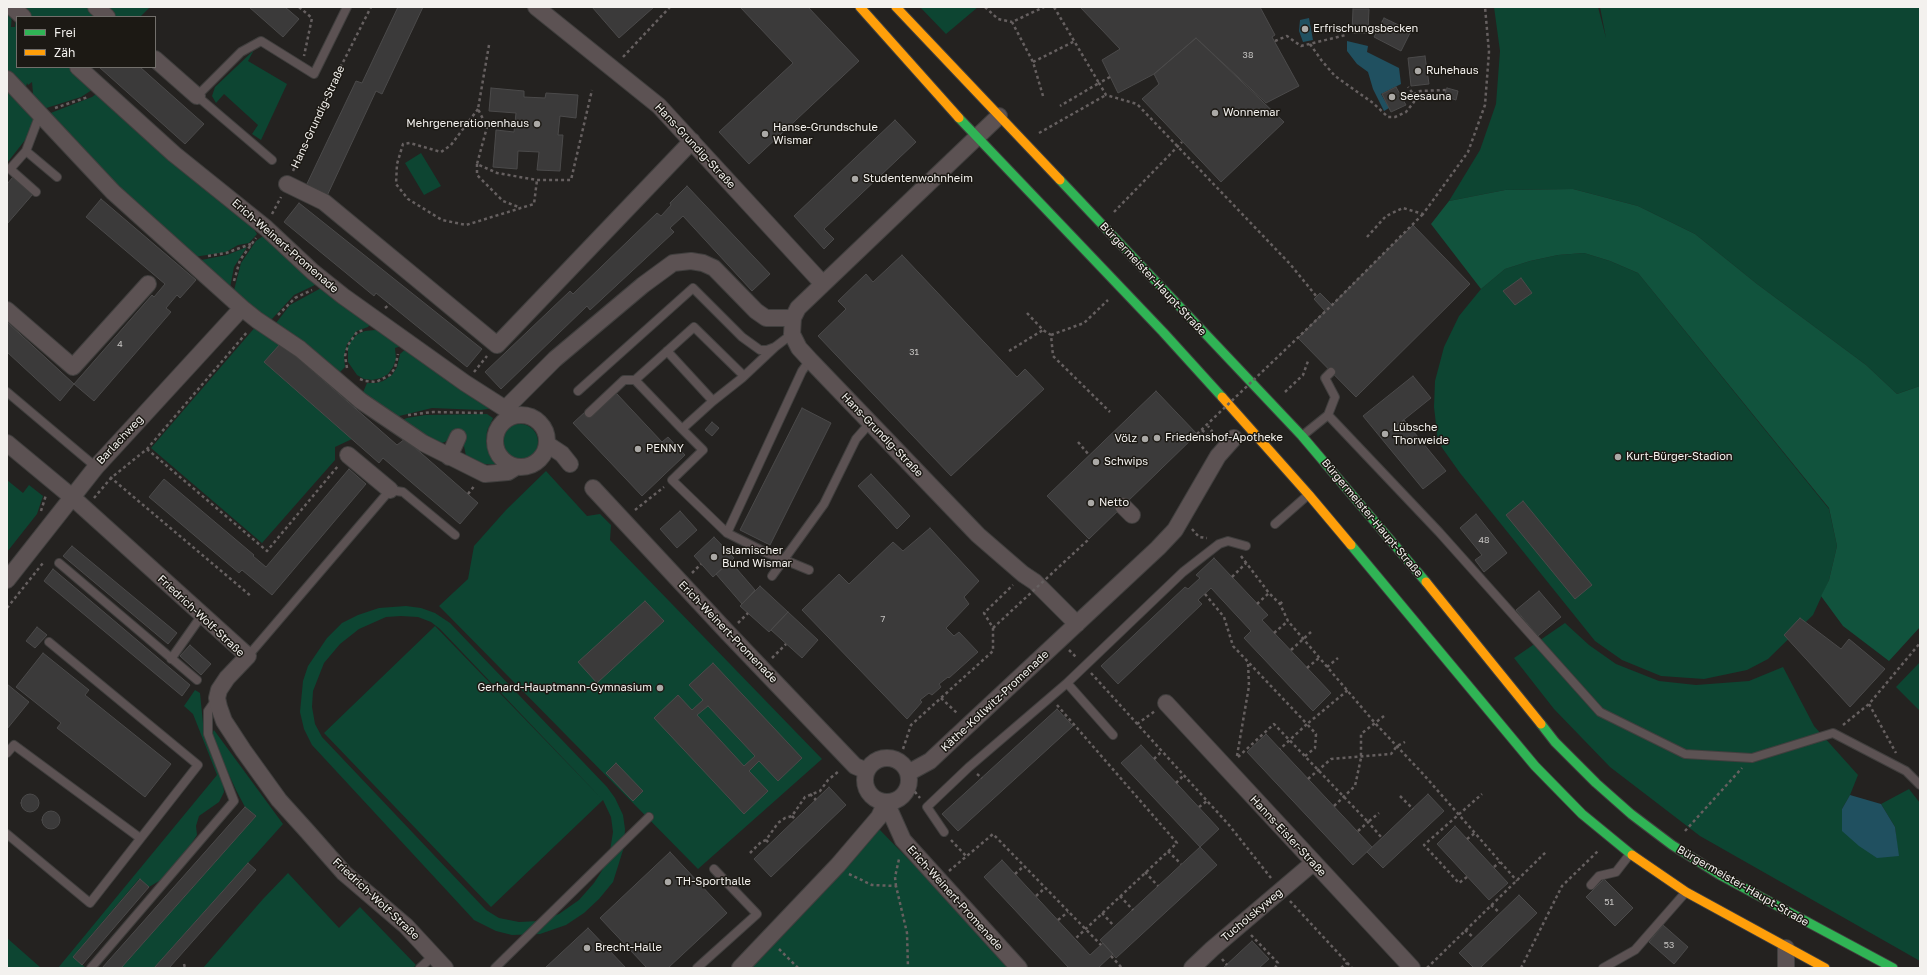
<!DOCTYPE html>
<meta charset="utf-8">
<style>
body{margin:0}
#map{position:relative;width:1927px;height:975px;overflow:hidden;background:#242220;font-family:"Golos Text",sans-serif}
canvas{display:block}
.frame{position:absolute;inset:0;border:8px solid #f3f1ee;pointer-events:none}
.legend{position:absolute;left:16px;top:16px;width:140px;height:52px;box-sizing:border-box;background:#1c1914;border:1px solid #726f6b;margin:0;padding:5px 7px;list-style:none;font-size:12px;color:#f3f1ee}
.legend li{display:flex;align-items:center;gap:8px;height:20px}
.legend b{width:20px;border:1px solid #726f6b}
</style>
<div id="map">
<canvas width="1927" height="975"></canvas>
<div class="frame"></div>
<ul class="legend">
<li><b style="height:5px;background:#30b455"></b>Frei</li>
<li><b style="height:5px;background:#ff9f0a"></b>Zäh</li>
</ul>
</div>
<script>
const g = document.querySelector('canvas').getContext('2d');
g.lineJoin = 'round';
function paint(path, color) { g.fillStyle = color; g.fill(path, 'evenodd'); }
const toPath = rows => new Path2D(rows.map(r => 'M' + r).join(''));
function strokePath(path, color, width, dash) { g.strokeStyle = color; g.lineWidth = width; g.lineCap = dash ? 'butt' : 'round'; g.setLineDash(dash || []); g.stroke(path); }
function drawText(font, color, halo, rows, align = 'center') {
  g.font = font + ' "Golos Text",sans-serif'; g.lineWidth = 3; g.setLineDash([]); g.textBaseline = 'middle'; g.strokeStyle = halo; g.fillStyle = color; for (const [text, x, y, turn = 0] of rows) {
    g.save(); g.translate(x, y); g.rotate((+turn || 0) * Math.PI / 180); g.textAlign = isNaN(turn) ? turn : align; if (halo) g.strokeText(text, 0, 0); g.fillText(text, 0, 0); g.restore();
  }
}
const green = toPath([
 [16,7,90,7,101,17,28,17],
 [101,7,150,7,140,17,112,17],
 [920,7,978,7,946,34],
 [1494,7,1598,7,1606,38,1600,7,1920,7,1920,386,1897,394,1866,365,1757,284,1695,234,1638,206,1573,189,1505,190,1449,201,1480,150,1496,104,1500,51],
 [7,8,12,13,11,27,15,27,16,16,17,17,17,67,71,67,95,88,81,97,40,110,34,104,32,82,28,85,27,83,25,91,7,71],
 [254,50,248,61,287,84,261,140,252,134,258,125,224,94,216,103,212,96,215,87],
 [7,85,35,114,33,130,7,163],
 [99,92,246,217,257,234,249,243,238,245,226,252,194,257,127,199,48,114,92,97],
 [421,153,441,186,424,195,405,163],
 [263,236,317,284,294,295,272,319,262,322,233,294,241,263,256,241],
 [247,247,234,267,229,293,196,261,227,255],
 [1584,253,1610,261,1638,273,1829,509,1837,546,1829,580,1813,615,1768,659,1747,670,1704,679,1661,676,1622,660,1595,641,1460,473,1438,442,1434,407,1435,381,1444,347,1459,316,1481,289,1505,269,1530,261,1558,255],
 [323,287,373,321,368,327,357,331,347,344,344,356,345,367,335,377,266,326,276,323,290,305],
 [377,324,402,346,395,348,396,359,393,367,388,374,381,378,372,380,364,379,357,375,348,362,348,346,352,339,358,334,365,331,375,330],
 [257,325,281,343,264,362,352,439,335,447,335,460,262,543,151,448],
 [409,346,496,408,480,410,432,408,391,418,361,397,367,383,376,383,383,381,392,375,397,367,400,354],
 [487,414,493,418,487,431,486,443,492,453,508,465,483,464,466,456,464,446,464,435,451,437,445,442,438,444,397,422,407,418,425,415],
 '502 442a18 18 0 1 1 36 0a18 18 0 1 1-36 0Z',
 [546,471,587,516,600,514,611,525,610,540,822,759,698,869,439,606,468,579,474,546,506,510],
 [7,480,23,493,29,485,43,496,37,514,7,552],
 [406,606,421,608,435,613,450,623,607,787,615,798,623,815,625,829,624,847,613,882,599,899,584,913,566,925,540,934,512,935,496,931,474,920,312,745,304,729,300,712,303,681,308,666,327,638,342,623,358,615,379,608],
 [401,616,418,617,431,622,440,629,602,799,435,626,324,733,491,907,603,800,611,817,613,832,610,851,603,869,594,883,579,900,559,914,539,921,519,922,499,918,486,910,322,737,315,724,312,707,313,691,324,663,340,644,359,629,386,617],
 [1565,623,1589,645,1616,664,1659,681,1696,685,1749,681,1783,667,1814,726,1858,775,1850,795,1842,809,1898,856,1895,827,1881,804,1909,789,1920,803,1920,961,1700,836,1610,767,1554,709,1514,658],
 [1920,662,1920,711,1896,687],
 [195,690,200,693,204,733,223,784,224,792,219,802,199,816,196,826,197,835,184,855,164,878,149,887,139,879,73,957,86,968,58,968,217,775,193,714,184,706],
 [214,730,283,824,154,968,121,968,256,816,245,807,236,790,211,736],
 [879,829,1014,968,745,968],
 [288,873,339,928,360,907,416,965,413,968,203,968,263,899],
 [7,938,41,968,9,968,7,967]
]);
const forest = toPath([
 [1573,189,1638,206,1695,234,1757,284,1866,365,1897,394,1920,386,1920,627,1889,661,1843,626,1821,596,1829,580,1837,546,1829,508,1638,273,1610,261,1584,253,1558,255,1530,261,1505,269,1481,289,1431,224,1449,201,1505,190]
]);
const water = toPath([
 [1309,18,1313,40,1303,42,1299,31,1300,20],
 [1347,41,1368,46,1367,52,1399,68,1401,84,1381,94,1389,108,1384,111,1373,89,1368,72,1357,64,1347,51],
 [1850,795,1881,804,1895,827,1899,856,1877,858,1859,846,1842,831,1842,809]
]);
const building = toPath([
 [249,7,285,7,299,19,283,37,249,7],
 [398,7,423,7,382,94,376,91,326,198,305,188,356,81,362,83,398,7],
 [592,7,654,7,619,38,592,7],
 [740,7,808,7,859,61,749,164,719,132,793,63,740,7],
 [1080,7,1260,7,1275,35,1272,37,1299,86,1266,103,1196,38,1154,74,1118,93,1102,60,1120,49,1080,7],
 [1353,9,1369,9,1368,33,1352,33,1353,9],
 [1384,18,1411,31,1401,51,1374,37,1384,18],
 [1196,38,1284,122,1221,182,1142,99,1159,84,1154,74,1196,38],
 [1425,56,1429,84,1411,86,1408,58,1425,56],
 [99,67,140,67,204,124,185,144,99,67],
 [1396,87,1406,105,1391,112,1382,94,1396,87],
 [491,88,524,91,524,97,545,98,546,93,578,95,576,118,560,116,558,135,563,135,560,171,537,170,539,152,518,151,517,169,493,167,496,130,514,132,516,113,489,111,491,88],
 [1447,88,1458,91,1456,100,1444,96,1447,88],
 [895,120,916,142,824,229,834,239,824,249,794,216,895,120],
 [13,177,33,194,7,224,7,184,13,177],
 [687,186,770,274,752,291,683,216,670,228,674,232,590,310,587,306,501,389,485,372,570,291,573,294,657,213,661,216,671,205,670,203,687,186],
 [101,199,196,280,180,298,177,295,166,308,171,312,94,401,74,384,152,295,154,297,165,284,86,217,101,199],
 [299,203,482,349,467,367,376,293,374,296,284,222,299,203],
 [1413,225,1470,284,1356,397,1298,338,1325,311,1314,299,1320,293,1332,305,1413,225],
 [902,255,1017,377,1025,369,1044,389,951,476,818,336,846,309,838,301,866,274,873,282,902,255],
 [1521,278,1532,293,1515,305,1503,291,1521,278],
 [7,322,74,384,60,401,7,352,7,322],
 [281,343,397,445,405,439,478,503,460,524,383,458,379,463,264,362,281,343],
 [1413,376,1431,398,1381,438,1363,416,1413,376],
 [1156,391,1197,434,1089,539,1047,496,1156,391],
 [616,393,662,442,668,437,685,455,642,496,573,423,586,411,591,417,616,393],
 [802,408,831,423,770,545,740,530,802,408],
 [1404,420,1446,471,1423,489,1381,438,1404,420],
 [712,422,719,428,712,436,705,430,712,422],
 [349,469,366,484,272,595,242,570,239,573,149,497,164,479,254,555,253,556,266,567,349,469],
 [871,474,910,516,897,529,858,486,871,474],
 [1523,501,1592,585,1575,599,1506,515,1523,501],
 [680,511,697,530,677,548,660,529,680,511],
 [1476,514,1507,553,1484,572,1475,560,1482,555,1460,528,1476,514],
 [930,528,979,581,964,597,969,604,946,628,954,636,959,632,978,652,949,678,948,677,939,684,941,687,932,695,929,693,920,700,922,702,907,719,802,610,839,574,849,584,893,542,903,551,930,528],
 [714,537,734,558,713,577,694,556,714,537],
 [72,546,177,633,168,644,63,556,72,546],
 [1214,558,1268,615,1262,620,1331,693,1313,711,1244,638,1251,631,1211,588,1198,600,1202,604,1118,684,1101,666,1185,587,1188,589,1200,578,1196,575,1214,558],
 [730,561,755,590,742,604,716,574,730,561],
 [53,569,190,685,182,696,44,581,53,569],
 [760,586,788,612,769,632,740,606,760,586],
 [1539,591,1561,617,1538,636,1516,610,1539,591],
 [645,601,664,621,597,683,578,662,645,601],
 [788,612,818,640,802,658,771,630,788,612],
 [1800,618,1841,649,1849,639,1885,669,1850,707,1784,635,1800,618],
 [37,627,47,635,35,648,26,641,37,627],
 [190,645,211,664,201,675,180,656,190,645],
 [43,653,89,690,85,695,171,764,145,797,57,728,61,723,16,687,43,653],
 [713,663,802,758,778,781,759,761,749,771,768,791,744,814,654,718,678,695,692,710,703,700,689,685,713,663],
 [708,706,755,756,744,766,697,715,708,706],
 [7,684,29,702,7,729,7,684],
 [1057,709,1073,726,958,831,942,814,1057,709],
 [1266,734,1372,847,1353,865,1247,752,1266,734],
 [1141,745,1219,829,1200,847,1121,763,1141,745],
 [616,763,643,791,633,801,606,773,616,763],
 [829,787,846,805,771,877,754,859,829,787],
 [1428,794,1444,811,1383,868,1367,852,1428,794],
 '21 803a9 9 0 1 1 18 0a9 9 0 1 1-18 0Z',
 [245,807,256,816,121,968,102,968,245,807],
 '42 820a9 9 0 1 1 18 0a9 9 0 1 1-18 0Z',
 [1455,826,1508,883,1489,900,1437,844,1455,826],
 [1200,847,1217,865,1116,958,1100,940,1200,847],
 [670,852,727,913,668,968,647,968,600,918,670,852],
 [1002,860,1090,955,1103,943,1113,954,1098,968,1069,968,984,877,1002,860],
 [248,863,256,870,169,968,154,968,248,863],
 [140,879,149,887,82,965,73,957,140,879],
 [1604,879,1633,908,1615,926,1586,897,1604,879],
 [1519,895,1537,913,1480,968,1474,968,1459,953,1519,895],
 [1663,925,1688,947,1674,964,1649,942,1663,925],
 [588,928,626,968,545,968,588,928],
 [1252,941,1269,959,1259,968,1223,968,1252,941]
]);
const path = toPath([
 [299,7,312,18,304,56],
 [985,7,998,19,1012,22],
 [1054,7,1099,83,1060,106],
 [1275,41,1287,36,1301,46,1346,35],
 [1310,44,1322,61,1335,76,1373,103,1388,117,1395,117,1406,112,1414,102,1414,95,1408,87],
 [489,45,478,109,487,127,477,164,497,173,537,180,571,180,592,90],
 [623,57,670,7],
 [1033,62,1075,41],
 [1110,77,1099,83,1106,95,1137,104,1290,264,1317,297],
 [1043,96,1033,62,1012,22,1044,7],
 [1403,100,1420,91,1446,90],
 [55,108,88,97],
 [478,109,451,145,441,152,410,143,403,144,397,164,396,184,408,199,442,220,466,225,534,204,537,180],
 [1039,133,1106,95],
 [477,164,477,175,503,201,521,208],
 [293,171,332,84,371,7],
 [1114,212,1182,142],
 [272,214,281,197],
 [1367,237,1386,216,1403,208,1423,214,1468,152,1485,105,1489,52,1485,7],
 [208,256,226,253,251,244],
 [234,281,240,260,256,238],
 [385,308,390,304],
 [1027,313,1043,330,1051,335,1053,356,1110,412],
 [278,315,295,298,312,290],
 [1051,335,1084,323,1108,300],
 [1009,351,1043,330],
 [347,368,345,356,348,345,357,332,364,330],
 [474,372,487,356],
 [360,379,365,381,376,382,390,375,395,368,398,354],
 [1285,392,1303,375,1308,361],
 [408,415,433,412,483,413],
 [1202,430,1208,435,1212,431,1208,426],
 [1078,442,1089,455],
 [147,449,267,551,338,466],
 [110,477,252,597],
 [468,494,475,485],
 [94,498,111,478,147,449,248,331],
 [635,510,664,487],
 [41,511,46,495],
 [1192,529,1199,537,1207,538],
 [1241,556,1269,593,1280,604,1288,621,1375,723,1424,775,1517,881],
 [692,573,701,564],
 [1232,577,1246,563],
 [1205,594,1224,617,1233,646,1307,724,1280,749],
 [1257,604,1269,593],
 [1280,604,1284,600],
 [7,608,43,563],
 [738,623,748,613],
 [1274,633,1288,621],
 [1069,650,1077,658],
 [1291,650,1311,632],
 [772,658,786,644],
 [1327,667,1338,658],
 [1307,668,1319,658],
 [1091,673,1229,825,1271,878],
 [941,698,958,714],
 [1869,704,1896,753],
 [1057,705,1177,843,1075,939],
 [1137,724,1155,711],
 [1843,725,1869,704,1920,643],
 [903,749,911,725,993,651,993,628,984,613,1013,585],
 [1237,756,1249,686,1248,662],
 [1305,756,1315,748,1316,734,1307,724,1348,690],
 [1238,757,1274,724,1368,822,1379,813],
 [1154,759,1162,751],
 [977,774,982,778],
 [1308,779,1331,759,1391,754,1397,746,1405,742],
 [1176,783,1184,775],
 [911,787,920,798],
 [810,794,816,800],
 [1400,796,1413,809],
 [1334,806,1355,786,1361,758,1361,734,1384,716],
 [1199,807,1207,801],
 [792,816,795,819],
 [1358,831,1368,822,1382,838],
 [1685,831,1742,768],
 [1467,839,1475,833],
 [766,840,770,844],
 [951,840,966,856],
 [1168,851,1181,864],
 [750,853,761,842,766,840,778,823,785,818,792,816,805,797,820,791,828,780,839,771],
 [1494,867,1500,862],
 [949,871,993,834,1101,945],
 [1145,872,1158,886],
 [849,874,872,885,896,886,907,933,908,968],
 [1015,874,1024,866],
 [1467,877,1459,883,1424,845,1482,794],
 [896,886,895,877,899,859],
 [1036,896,1045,888],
 [1120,896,1133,910],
 [1290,901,1352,968],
 [1491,905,1500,913],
 [1102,913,1114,926],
 [1058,920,1068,912],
 [1465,930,1474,938],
 [1251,935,1278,963,1275,968],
 [779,949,798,968],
 [1111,956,1122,968],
 [1222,959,1227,965],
 [184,964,185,968],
 [1341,968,1347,963],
 [1427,968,1547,851],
 [1521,968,1562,886,1598,851]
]);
const lane = toPath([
 [26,151,40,114],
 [272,160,197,96,241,52,261,41,314,74,347,7],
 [36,192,10,169,26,151,57,177],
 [775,347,742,378,713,401,682,429,703,450,672,480,727,533,765,552,809,570],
 [667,351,713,401],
 [635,380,682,429],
 [578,391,693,288,742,337,760,350,767,350,775,347,792,334],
 [7,392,96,467],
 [589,413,624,380,635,380,694,327,744,376],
 [1328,415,1439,532,1600,712,1685,754,1752,758,1833,733,1906,771,1920,785],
 [1302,436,1328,415,1335,397,1325,378,1331,372],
 [1275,524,1308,495],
 [727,533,802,371,810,360],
 [59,563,197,680],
 [772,576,824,504,856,439,870,423],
 [248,656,390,490,403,492,455,535],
 [171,659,202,615],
 [1067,683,1183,572,1219,544,1228,541,1246,546],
 [7,753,14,745,140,838],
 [944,832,927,807,969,767,1067,683,1113,735],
 [7,834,90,903,198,765,49,642],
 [1591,885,1599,876,1616,872,1630,854],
 [91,968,234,801,208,734,208,711,217,698],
 [420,968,434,955],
 [495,968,649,817],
 [697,968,757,914,714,869],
 [1603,968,1635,950,1685,893]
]);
const street = toPath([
 [12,7,23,17],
 [96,7,107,17],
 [536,7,659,106,822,283],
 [155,59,197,96],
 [78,67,174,154,266,228,313,272,343,296,465,383,515,415],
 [7,79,113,192,242,308,257,320,300,349,361,401,423,443,485,474,508,472,516,467],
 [999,116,798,308,793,318,792,334,799,348,810,360,978,535,1023,574,1035,582,1077,624],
 [287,184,324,202,497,345,692,141],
 [7,310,73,367,148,284],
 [505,409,555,359,643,285,673,263,691,261,703,263,714,268,756,311,766,318,793,318],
 '495 441a26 26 0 1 1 52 0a26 26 0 1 1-52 0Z',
 [7,443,72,497,248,656,227,678,219,690,217,698,219,707,224,721,243,750,279,800,307,831,344,873,406,926,445,968],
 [547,444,562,454,570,464],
 [348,455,390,490],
 [449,457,458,437],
 [593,488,727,632,855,766,867,771],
 [1123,506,1132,515],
 [7,580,96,467,242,308],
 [1166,703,1412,968],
 '865 780a22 22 0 1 1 44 0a22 22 0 1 1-44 0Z',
 [908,773,930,761,947,745,1158,548,1175,530,1218,456,1234,438],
 [886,802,903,840,1019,968],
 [740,968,838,865,879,817,886,802],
 [1192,968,1212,949,1313,863],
 [1786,968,1786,948]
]);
const fast = toPath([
 [959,118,1163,332,1222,397],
 [1060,180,1302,436,1426,582],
 [1351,545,1535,766,1582,814,1632,855],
 [1541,724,1555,742,1596,783,1631,814,1672,845,1720,875,1893,968]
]);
const slow = toPath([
 [860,7,959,118],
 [896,7,1060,180],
 [1222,397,1309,495,1351,545],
 [1426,582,1541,724],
 [1632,855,1686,892,1825,968]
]);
const pathBridge = toPath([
 [1197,434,1332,305,1423,214],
 [993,628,1089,539]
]);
const markers = [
 [1305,29,4,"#aba9a6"],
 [1418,71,4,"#aba9a6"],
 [1392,97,4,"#aba9a6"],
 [1215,113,4,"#aba9a6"],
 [537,124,4,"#aba9a6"],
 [765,134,4,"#aba9a6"],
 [855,179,4,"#aba9a6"],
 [1385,434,4,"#aba9a6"],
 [1157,438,4,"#aba9a6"],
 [1145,439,4,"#aba9a6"],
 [638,449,4,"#aba9a6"],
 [1618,457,4,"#aba9a6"],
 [1096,462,4,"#aba9a6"],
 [1091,503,4,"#aba9a6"],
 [714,557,4,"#aba9a6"],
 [660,688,4,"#aba9a6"],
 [668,882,4,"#aba9a6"],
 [587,948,4,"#aba9a6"]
];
const numberNames = [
 ["38",1248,55],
 ["4",120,344],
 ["31",914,352],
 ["48",1484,540],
 ["7",883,619],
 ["51",1609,902],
 ["53",1669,945]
];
const poiNames = [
 ["Erfrischungsbecken",1313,29],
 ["Ruhehaus",1426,71],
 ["Seesauna",1400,97],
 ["Wonnemar",1223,113],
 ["Mehrgenerationenhaus",529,124,"right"],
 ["Hanse-Grundschule",773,128],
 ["Wismar",773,141],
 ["Studentenwohnheim",863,179],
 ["Lübsche",1393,428],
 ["Thorweide",1393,441],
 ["Friedenshof-Apotheke",1165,438],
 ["Völz",1137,439,"right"],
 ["PENNY",646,449],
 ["Kurt-Bürger-Stadion",1626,457],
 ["Schwips",1104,462],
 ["Netto",1099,503],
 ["Islamischer",722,551],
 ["Bund Wismar",722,564],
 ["Gerhard-Hauptmann-Gymnasium",652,688,"right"],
 ["TH-Sporthalle",676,882],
 ["Brecht-Halle",595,948]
];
const streetNames = [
 ["Hans-Grundig-Straße",318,117,-65],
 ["Hans-Grundig-Straße",695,146,47],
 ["Erich-Weinert-Promenade",285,246,41],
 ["Bürgermeister-Haupt-Straße",1153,279,47],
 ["Hans-Grundig-Straße",882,435,46],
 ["Barlachweg",120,440,-47],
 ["Bürgermeister-Haupt-Straße",1372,518,50],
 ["Friedrich-Wolf-Straße",201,616,43],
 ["Erich-Weinert-Promenade",728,632,46],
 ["Käthe-Kollwitz-Promenade",995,701,-43],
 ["Hanns-Eisler-Straße",1288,836,47],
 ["Bürgermeister-Haupt-Straße",1743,886,30],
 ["Erich-Weinert-Promenade",955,898,48],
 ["Friedrich-Wolf-Straße",376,899,43],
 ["Tucholskyweg",1252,915,-40]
];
paint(green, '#0d4532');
paint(forest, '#11533d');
paint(water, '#205060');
paint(building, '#3b3a3a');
strokePath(building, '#4b4a4a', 1);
strokePath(lane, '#403f3e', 10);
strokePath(street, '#403f3e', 18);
strokePath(fast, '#403f3e', 11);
strokePath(slow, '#403f3e', 11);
strokePath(path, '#666060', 2.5, [3, 3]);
strokePath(lane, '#5c5253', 8);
strokePath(street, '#5c5253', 16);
strokePath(fast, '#30b455', 9);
strokePath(slow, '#ff9f0a', 9);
strokePath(pathBridge, '#666060', 2.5, [3, 3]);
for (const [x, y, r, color] of markers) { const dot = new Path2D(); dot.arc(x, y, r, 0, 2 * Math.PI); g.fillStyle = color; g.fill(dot); strokePath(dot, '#1c1914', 1.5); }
drawText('9px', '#c5c3c1', null, numberNames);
drawText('11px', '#f3f1ee', '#1c1914', poiNames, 'left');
drawText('11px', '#f3f1ee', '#1c1914', streetNames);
</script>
